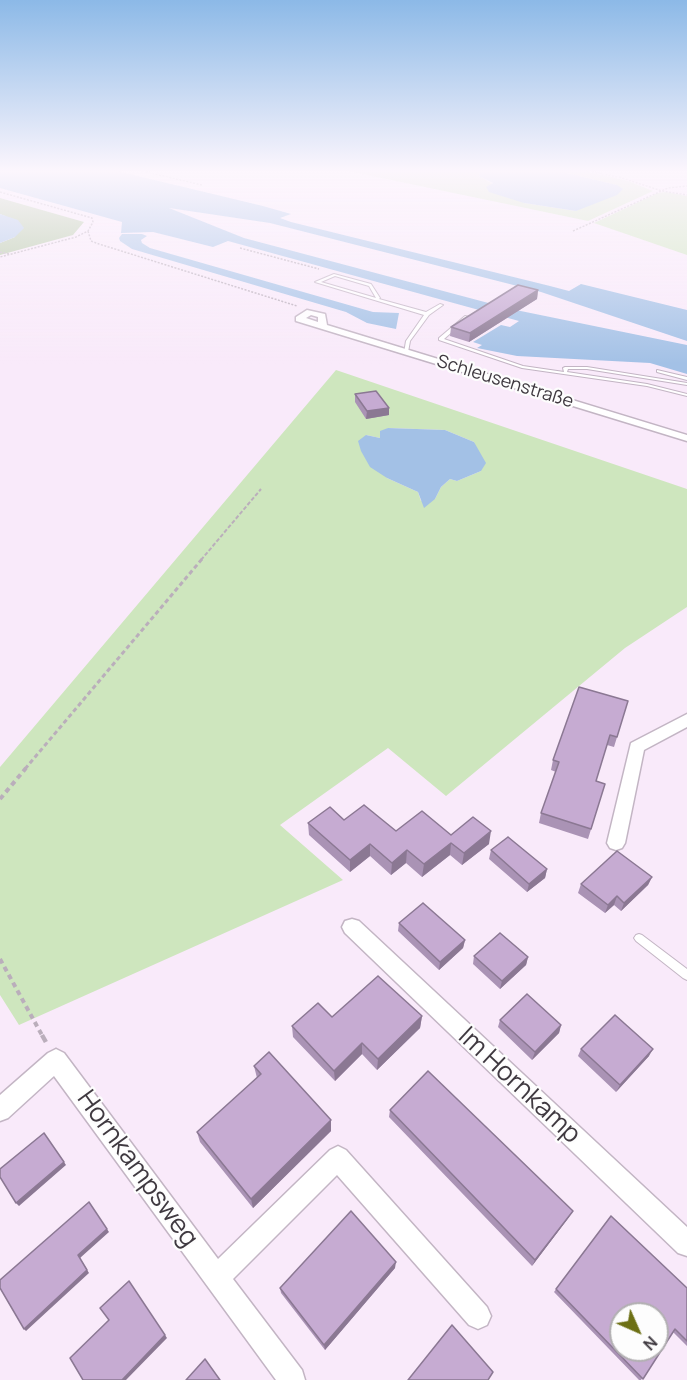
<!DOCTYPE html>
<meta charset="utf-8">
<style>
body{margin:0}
#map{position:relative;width:687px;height:1380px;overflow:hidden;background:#f9eafa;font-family:Manrope,sans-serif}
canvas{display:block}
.north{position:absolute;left:609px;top:1302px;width:60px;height:60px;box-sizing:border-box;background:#fdfdfd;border:2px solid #b1afb1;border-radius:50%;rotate:135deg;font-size:16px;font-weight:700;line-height:24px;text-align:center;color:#3f3940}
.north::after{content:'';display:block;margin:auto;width:21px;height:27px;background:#6d7015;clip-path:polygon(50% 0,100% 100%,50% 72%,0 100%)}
</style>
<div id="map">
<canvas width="687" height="1380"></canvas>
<div class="north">N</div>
</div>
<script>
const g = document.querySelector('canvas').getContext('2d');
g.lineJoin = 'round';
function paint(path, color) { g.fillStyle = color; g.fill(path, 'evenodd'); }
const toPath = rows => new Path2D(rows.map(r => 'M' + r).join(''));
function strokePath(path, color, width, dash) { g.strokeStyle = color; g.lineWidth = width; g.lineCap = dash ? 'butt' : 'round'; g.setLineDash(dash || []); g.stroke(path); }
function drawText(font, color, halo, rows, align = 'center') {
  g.font = font + ' Manrope,sans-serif'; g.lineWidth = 4.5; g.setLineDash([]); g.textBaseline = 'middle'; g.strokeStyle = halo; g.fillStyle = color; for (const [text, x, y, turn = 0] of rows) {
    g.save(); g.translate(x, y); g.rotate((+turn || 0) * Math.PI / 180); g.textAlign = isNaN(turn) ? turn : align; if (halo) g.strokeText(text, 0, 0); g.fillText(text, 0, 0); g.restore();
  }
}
const green = toPath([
 [348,171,480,171,479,176,524,203,576,211,617,185,558,171,585,171,628,181,653,191,588,221],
 [666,192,687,196,687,255,594,223,658,193],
 [336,370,687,489,687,607,625,648,446,796,388,748,280,825,343,880,19,1025,0,995,0,767],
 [388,428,445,430,474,442,481,471,457,481,450,479,441,487,435,499,421,501,418,492,387,478,366,435,380,438]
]);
const forest = toPath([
 [0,198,84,222,73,235,0,255,0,243,15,237,5,216,0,214]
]);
const water = toPath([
 [0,171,117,171,263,206,291,214,280,218,291,222,550,286,569,291,581,284,687,310,687,341,541,292,270,223,169,208,244,238,511,309,687,345,687,374,650,363,517,356,477,348,482,345,473,342,501,325,510,327,519,321,228,241,213,247,153,232,121,233,122,222,0,188],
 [480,171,558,171,617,185,623,189,617,195,576,211,524,203,489,192,486,187,493,183,479,176],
 [0,214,18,220,24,228,15,237,0,243],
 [122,234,142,234,147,236,141,240,142,243,150,248,373,312,399,313,396,329,367,323,346,312,132,249,120,241,119,238],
 [388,428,445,430,474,442,486,463,481,471,457,481,450,479,441,487,435,499,424,508,418,492,387,478,370,467,361,451,358,441,366,435,380,438,380,431]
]);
const pathFar4 = toPath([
 [142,171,202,185],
 [588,171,622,178,662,191,687,195],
 [0,192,92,218,93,222,88,231,76,237,0,257],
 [88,231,91,241,99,244,297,306],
 [573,231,668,188,687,186],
 [240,248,319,269],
 [0,252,10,254]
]);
const pathFar3 = toPath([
 [201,560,261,489]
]);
const pathFar2 = toPath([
 [25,769,202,559]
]);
const pathFar1 = toPath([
 [0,799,26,768],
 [0,959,43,1037]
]);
const path = toPath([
 [42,1035,47,1044]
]);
const lane = toPath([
 [334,274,371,284,380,298,379,299,426,312,440,304,443,305,429,315,410,341,408,352,404,353,406,341,424,315,315,282,334,274],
 [335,276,369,286,376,298,321,282,335,276],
 [465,316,469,317,444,339,523,366,564,372,563,368,565,367,587,367,687,383,687,385,587,369,568,369,567,372,647,384,687,394,687,396,647,386,522,368,439,340,439,338,465,316],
 [657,370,687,377,687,380,657,372,657,370],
 [639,934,642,935,687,969,687,980,683,978,636,941,634,938,636,935,639,934]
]);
const street = toPath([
 [307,310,325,314,327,325,687,435,687,441,296,321,296,317,307,310],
 [311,315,318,317,318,322,306,318,311,315],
 [687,714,687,727,644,750,625,843,622,848,616,850,610,848,607,843,631,743,687,714],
 [352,919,359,921,687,1227,687,1256,678,1253,345,933,342,927,345,921,352,919],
 [56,1049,64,1053,218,1259,330,1150,338,1146,346,1150,487,1307,491,1316,487,1325,478,1329,469,1325,337,1175,233,1279,302,1370,305,1380,276,1380,54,1076,8,1118,0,1121,0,1095,48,1053,56,1049]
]);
const wall = toPath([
 [538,290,537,299,469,342,450,336,451,327],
 [355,394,389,408,389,415,366,419,355,402],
 [628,701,614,747,607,745,596,781,605,784,588,839,539,823,541,813,556,772,551,770,553,760],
 [344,820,396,831,451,835,489,844,462,865,450,855,422,877,406,863,391,875,370,856,350,872,309,835,308,823],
 [491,850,547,869,545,878,527,892,489,859],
 [652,877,648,885,621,911,614,905,605,913,578,893,581,884],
 [399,923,465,940,463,948,439,970,398,931],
 [474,956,528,957,526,965,500,989,473,964],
 [422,1016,420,1028,377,1070,362,1054,335,1081,293,1037,292,1026,332,1017],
 [500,1020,561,1025,559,1033,532,1060,498,1027],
 [581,1049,649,1056,616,1092,578,1056],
 [254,1066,331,1120,331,1131,253,1208,200,1142,197,1132,257,1078],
 [390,1110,569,1217,532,1266,389,1117],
 [611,1216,687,1288,687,1346,673,1332,641,1380,639,1380,554,1292],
 [395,1268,325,1350,281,1293,280,1288]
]);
const shadedWall = toPath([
 [538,290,537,299,469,342,470,333],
 [389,408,389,415,366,419,367,411],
 [491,831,489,844,462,865,464,853],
 [451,843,450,855,422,877,424,864],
 [370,844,370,856,350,872,350,860],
 [407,850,406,863,391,875,392,863],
 [547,869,545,878,527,892,529,884],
 [652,877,648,885,621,911,624,903],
 [617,896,614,905,605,913,608,905],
 [465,940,463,948,439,970,440,962],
 [528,957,526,965,500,989,502,981],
 [422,1016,420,1028,377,1070,378,1059],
 [561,1025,559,1033,532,1060,535,1052],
 [362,1043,362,1054,335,1081,334,1071],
 [653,1049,649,1056,616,1092,620,1085],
 [331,1120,331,1131,253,1208,251,1199],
 [64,1162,66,1165,19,1206,16,1203],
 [573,1211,569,1217,532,1266,535,1260],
 [107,1229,109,1232,80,1258,89,1273,26,1331,24,1329,78,1255],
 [396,1262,395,1268,325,1350,324,1345],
 [165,1335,167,1338,126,1380,122,1380]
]);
const building = toPath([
 [518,285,538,290,470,333,451,327,518,285],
 [376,391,389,408,367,411,355,394,376,391],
 [579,687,628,701,617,737,610,735,596,781,605,784,591,829,541,813,559,762,553,760,579,687],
 [364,805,396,831,422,811,451,835,473,817,491,831,464,853,451,843,424,864,407,850,392,863,370,844,350,860,308,823,330,807,344,820,364,805],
 [508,837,547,869,529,884,491,850,508,837],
 [617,851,652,877,624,903,617,896,608,905,581,884,617,851],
 [423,903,465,940,440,962,399,923,423,903],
 [500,933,528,957,502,981,474,956,500,933],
 [378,976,422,1016,378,1059,362,1043,334,1071,292,1026,318,1003,332,1017,378,976],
 [527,994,561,1025,535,1052,500,1020,527,994],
 [615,1015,653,1049,620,1085,581,1049,615,1015],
 [269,1052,331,1120,251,1199,197,1132,261,1074,254,1066,269,1052],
 [428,1071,573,1211,535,1260,390,1110,428,1071],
 [44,1133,64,1162,16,1203,0,1177,0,1169,44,1133],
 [89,1202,107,1229,78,1255,87,1270,24,1329,0,1288,0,1280,89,1202],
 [351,1211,396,1262,324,1345,280,1288,351,1211],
 [611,1216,687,1288,687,1341,675,1329,643,1379,556,1289,611,1216],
 [621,1314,657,1314,657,1350,621,1350,621,1314],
 [129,1281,165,1335,122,1380,83,1380,70,1358,109,1320,100,1308,129,1281],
 [452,1325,493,1372,488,1380,408,1380,452,1325],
 [205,1359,220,1380,186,1380,205,1359]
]);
const farStreetnames = [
 ["Schleusenstraße",505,382,17]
];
const nearStreetnames = [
 ["Im Hornkamp",519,1086,43],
 ["Hornkampsweg",137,1169,54]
];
paint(green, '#cee6be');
paint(forest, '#abc39a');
paint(water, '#a3c1e6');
strokePath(lane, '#c3b5c4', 2);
strokePath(street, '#c3b5c4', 3);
strokePath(pathFar4, '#baaebb', 1.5, [2, 1.5]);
strokePath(pathFar3, '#baaebb', 2, [4, 2]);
strokePath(pathFar2, '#baaebb', 3, [4.5, 3]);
strokePath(pathFar1, '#baaebb', 4, [5, 4]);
strokePath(path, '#baaebb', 4.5, [8, 4.5]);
paint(lane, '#fff');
paint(street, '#fff');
paint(wall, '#aa93b5');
paint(shadedWall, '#8b7893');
paint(building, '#c6abd2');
strokePath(building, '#8b7893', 1.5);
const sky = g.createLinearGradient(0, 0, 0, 364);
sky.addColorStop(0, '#8cb9e7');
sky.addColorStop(0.47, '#fcf6fd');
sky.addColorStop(1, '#fcf6fd00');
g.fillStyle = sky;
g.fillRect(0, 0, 687, 364);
drawText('18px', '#3f3940', '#fdfdfd', farStreetnames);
drawText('26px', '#3f3940', '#fdfdfd', nearStreetnames);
</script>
